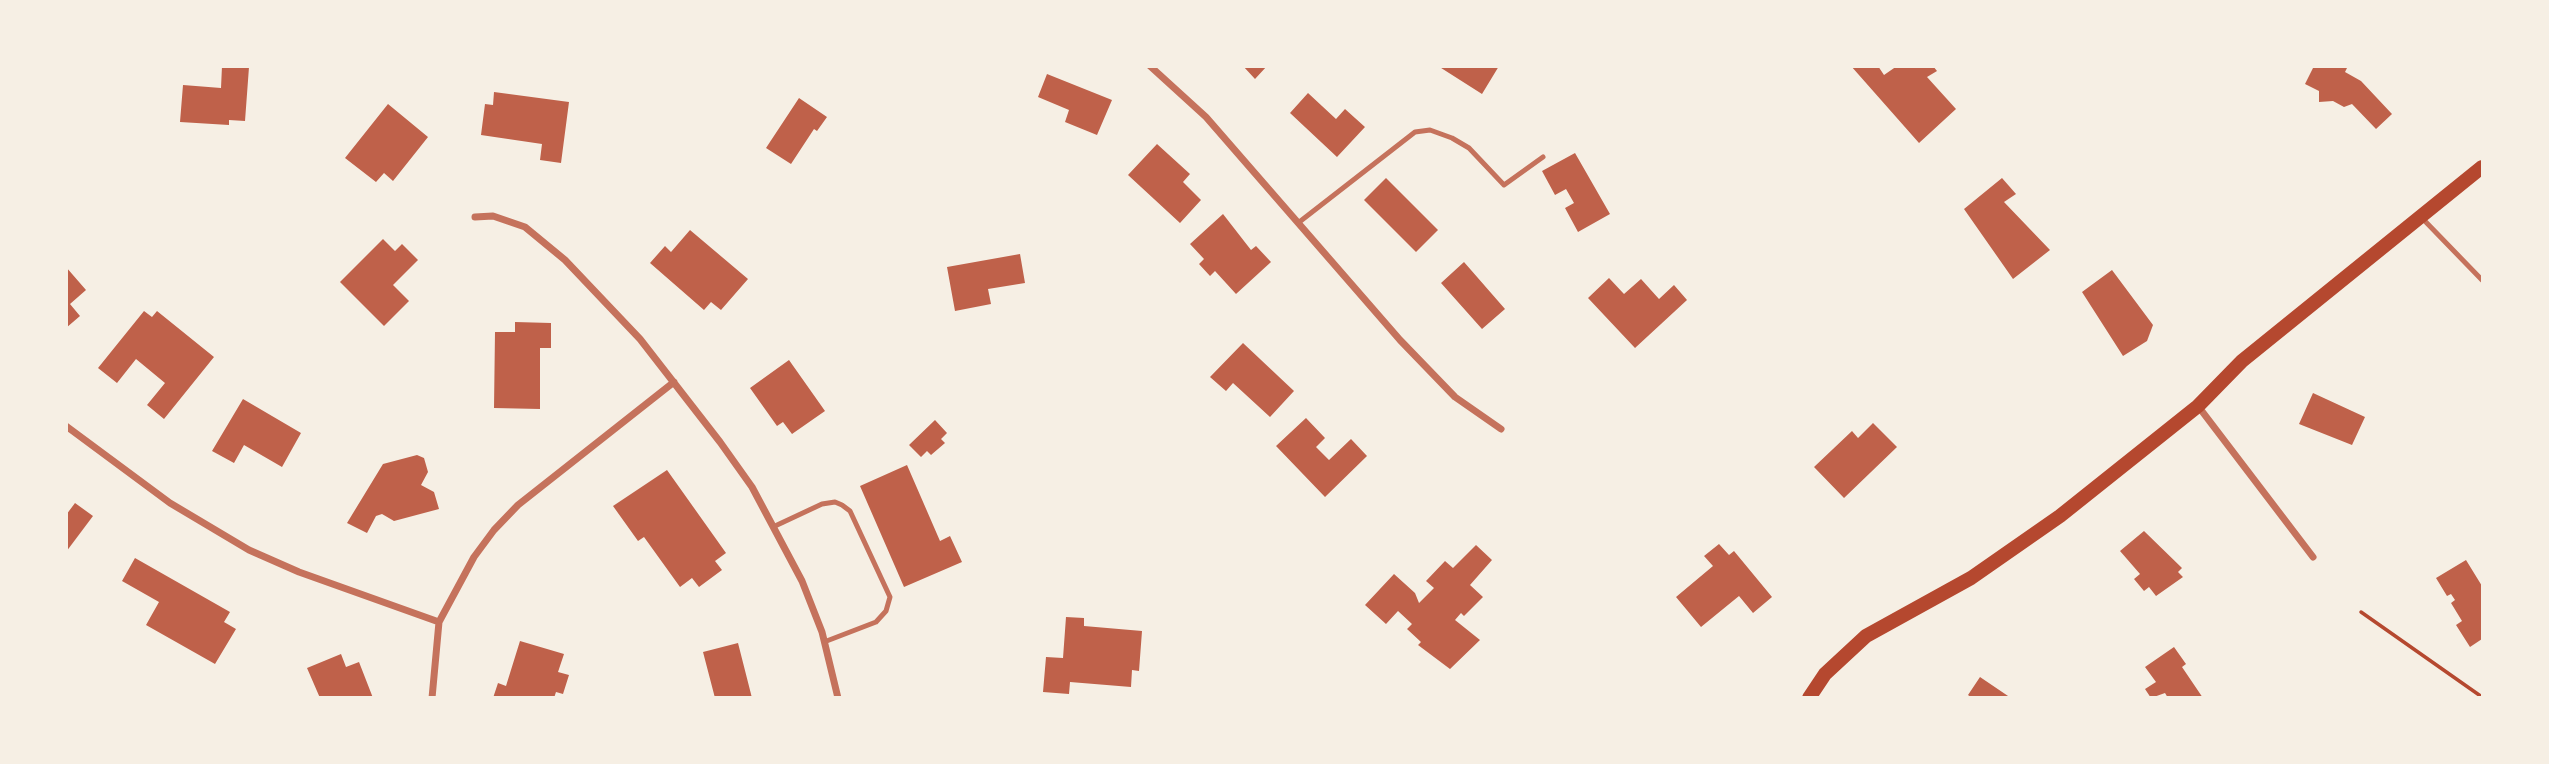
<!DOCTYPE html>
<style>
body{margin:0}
#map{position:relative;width:2549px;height:764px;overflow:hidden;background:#f6efe4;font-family:"PT Sans",sans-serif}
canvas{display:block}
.frame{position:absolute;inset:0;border:68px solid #f6efe4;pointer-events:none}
</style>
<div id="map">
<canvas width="2549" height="764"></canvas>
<div class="frame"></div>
</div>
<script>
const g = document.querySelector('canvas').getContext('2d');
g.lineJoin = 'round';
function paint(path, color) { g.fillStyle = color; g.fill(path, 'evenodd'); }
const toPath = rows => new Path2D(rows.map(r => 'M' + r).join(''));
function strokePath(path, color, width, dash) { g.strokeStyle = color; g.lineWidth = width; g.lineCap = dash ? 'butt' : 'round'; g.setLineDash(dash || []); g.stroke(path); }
const building = toPath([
 [222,66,249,67,245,121,229,120,229,125,180,122,183,85,221,88],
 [1243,66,1267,66,1255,79],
 [1438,66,1499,66,1482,94],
 [1851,66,1878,66,1884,75,1897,66,1933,66,1937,71,1927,77,1956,109,1919,143],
 [2314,66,2347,68,2345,72,2361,81,2392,114,2376,129,2352,104,2344,107,2333,101,2319,102,2319,91,2305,84],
 [1047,74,1112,100,1097,135,1065,122,1069,110,1038,97],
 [494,92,569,102,561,163,540,160,542,144,481,135,485,104,493,105],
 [1308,93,1336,119,1345,109,1365,127,1337,157,1290,113],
 [799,98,827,117,817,131,814,129,791,164,766,148],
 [388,104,428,137,393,181,384,173,376,182,345,158],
 [1157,144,1190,174,1183,182,1201,200,1180,223,1128,175],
 [1575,153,1610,214,1578,232,1565,208,1574,203,1566,189,1555,195,1542,171],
 [1386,178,1438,230,1416,252,1364,200],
 [2002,178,2016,194,2004,202,2050,250,2013,279,1964,209],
 [1223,214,1251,250,1256,246,1271,262,1236,294,1215,271,1210,276,1199,264,1204,259,1190,244],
 [690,230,748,279,721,310,711,302,704,310,650,263,665,246,671,252],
 [383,239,395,251,402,244,418,260,393,285,409,301,384,326,340,282],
 [1020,254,1025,283,988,289,991,304,955,311,947,267],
 [1464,262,1505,309,1482,329,1441,283],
 [66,267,86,290,70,304,80,316,66,328],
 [2112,270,2153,325,2147,341,2123,356,2082,292],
 [1609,278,1624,294,1641,279,1659,299,1674,285,1687,300,1635,348,1588,298],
 [144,311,152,317,157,311,214,357,164,419,147,405,165,383,136,359,117,383,98,368],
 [515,322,551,323,551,348,540,348,540,409,494,408,495,332,515,332],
 [1243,343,1294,391,1270,417,1233,383,1226,391,1210,377],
 [789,360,825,411,792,434,783,422,777,426,750,388],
 [2313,393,2365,417,2352,445,2299,424],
 [243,399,301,433,282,467,244,445,234,463,212,451],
 [1306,418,1325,438,1316,447,1329,460,1351,439,1367,456,1325,497,1276,446],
 [935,420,947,433,941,439,945,443,931,455,927,451,921,457,909,445],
 [1873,423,1897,447,1844,498,1814,467,1852,431,1858,438],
 [417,455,424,458,428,472,421,485,434,492,439,509,394,521,382,514,376,516,367,533,347,523,383,464],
 [907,465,940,541,950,536,962,562,904,587,860,486],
 [667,470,726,553,715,561,722,570,699,587,692,578,680,587,644,537,638,541,613,506],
 [75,503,93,516,66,552,66,515],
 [2144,531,2182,568,2178,572,2183,577,2156,596,2149,587,2144,591,2134,579,2140,574,2120,551],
 [1719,544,1729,555,1734,551,1772,597,1753,613,1739,596,1701,627,1676,597,1713,566,1704,556],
 [1476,545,1492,560,1470,585,1483,597,1464,616,1461,613,1455,620,1480,640,1450,669,1418,645,1421,642,1407,629,1412,624,1398,611,1386,624,1365,605,1394,574,1415,593,1419,603,1434,588,1426,581,1445,561,1453,568],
 [135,558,230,612,224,622,236,629,215,664,146,625,159,602,122,581],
 [2466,560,2482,586,2482,639,2470,647,2456,625,2462,621,2451,603,2455,600,2451,594,2447,596,2436,578],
 [1066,617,1084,618,1084,626,1142,631,1139,671,1132,670,1131,687,1070,682,1069,694,1043,692,1046,657,1063,658],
 [520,641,564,654,558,672,569,675,563,694,556,692,554,698,493,698,498,683,506,686],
 [738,643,752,698,715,698,703,652],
 [2174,647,2186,664,2182,667,2203,698,2168,698,2165,693,2151,698,2145,689,2156,682,2145,667],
 [341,654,346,667,359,662,373,698,320,698,307,668],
 [1980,677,2011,698,1972,698,1968,695]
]);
const path = toPath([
 [2361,612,2482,697]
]);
const service = toPath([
 [2421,217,2482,280],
 [1298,223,1415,132,1430,130,1452,138,1469,148,1504,185,1543,157],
 [775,526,822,504,835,502,842,505,850,511,890,597,886,611,876,622,824,642]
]);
const minor = toPath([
 [1150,66,1206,117,1400,340,1455,397,1501,429],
 [475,217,493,216,525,227,565,260,640,339,720,442,752,487,802,581,822,632,838,698],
 [2198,406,2313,557],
 [66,426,170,503,249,550,299,572,439,622],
 [432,698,439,622,474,557,494,530,518,505,674,382]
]);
const secondary = toPath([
 [1809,698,1825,674,1866,636,1971,578,2060,516,2198,406,2242,361,2482,167]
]);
paint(building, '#bf614a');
strokePath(path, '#b5482f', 3.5);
strokePath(service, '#c5725c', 5);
strokePath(minor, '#c5725c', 7);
strokePath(secondary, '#b5482f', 14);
</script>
